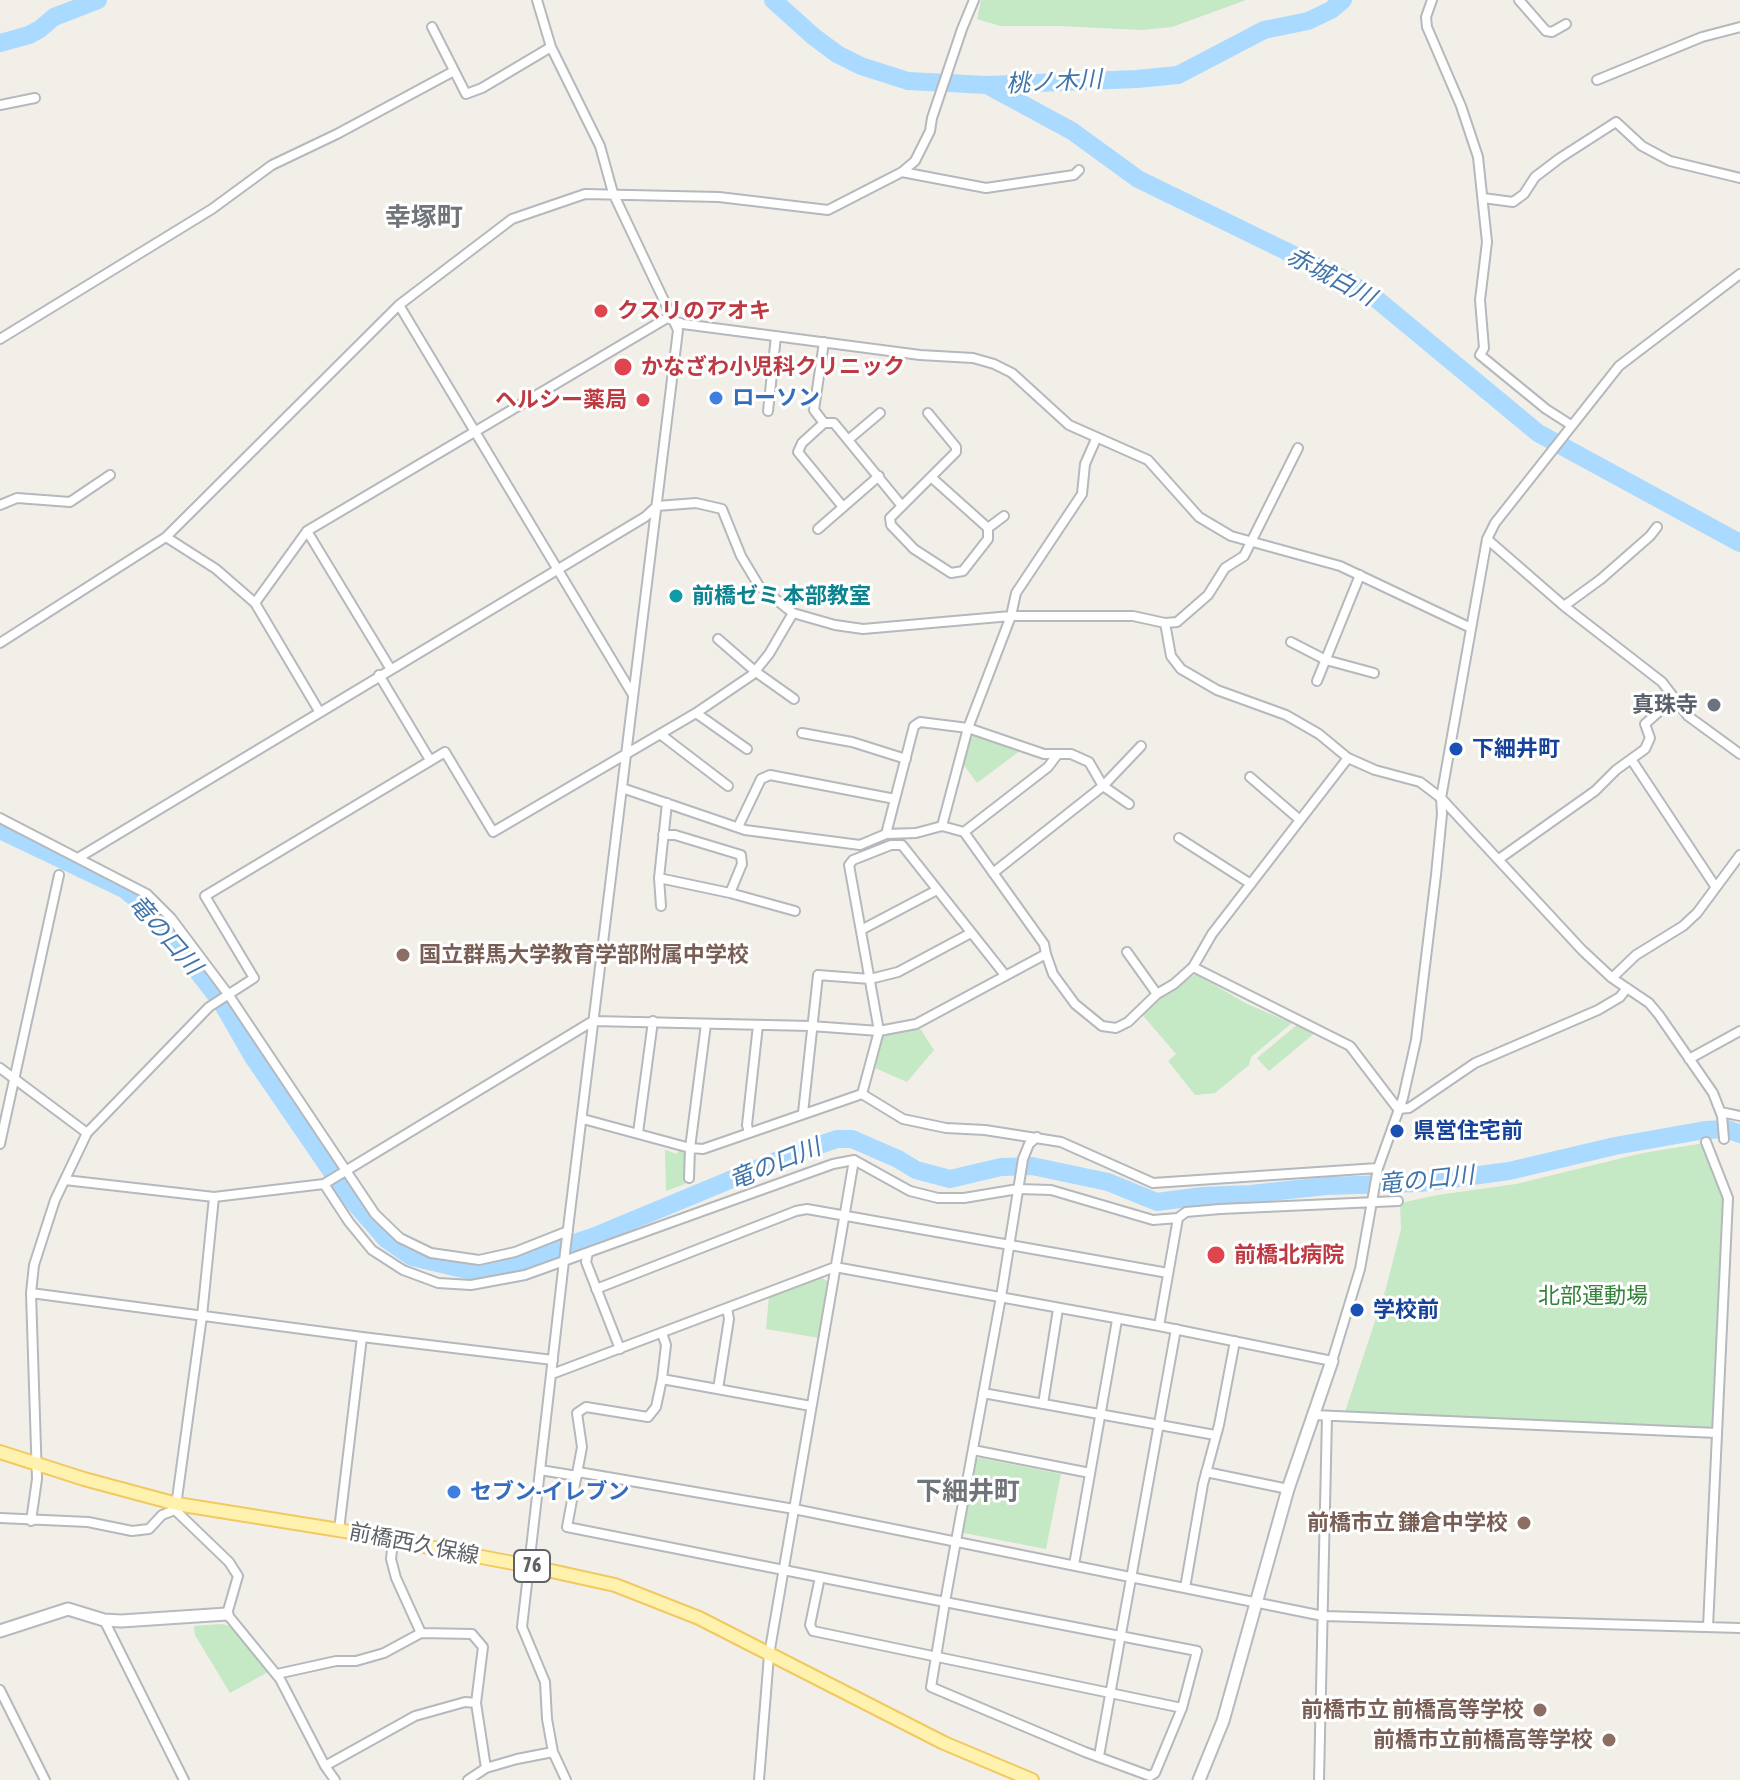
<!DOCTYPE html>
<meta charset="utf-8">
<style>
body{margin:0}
canvas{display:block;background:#f1efe8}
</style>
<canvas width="1740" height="1780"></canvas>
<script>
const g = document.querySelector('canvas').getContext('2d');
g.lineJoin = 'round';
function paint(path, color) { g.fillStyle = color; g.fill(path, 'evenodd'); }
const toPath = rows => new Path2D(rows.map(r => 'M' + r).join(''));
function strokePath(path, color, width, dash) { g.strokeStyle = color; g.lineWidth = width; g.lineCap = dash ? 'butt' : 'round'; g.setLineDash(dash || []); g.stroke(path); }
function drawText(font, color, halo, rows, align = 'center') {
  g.font = font + ' "Asap Condensed","Noto Sans JP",sans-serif'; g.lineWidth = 6; g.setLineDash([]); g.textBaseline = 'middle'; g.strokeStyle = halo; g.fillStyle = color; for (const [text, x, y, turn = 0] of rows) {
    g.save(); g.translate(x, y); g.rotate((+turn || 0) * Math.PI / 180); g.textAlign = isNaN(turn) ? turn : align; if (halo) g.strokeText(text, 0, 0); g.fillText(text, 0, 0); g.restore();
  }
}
const green = toPath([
 [981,0,1246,0,1172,27,1141,30,1059,26,1000,26,977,19],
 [975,735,1021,750,977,783,963,764,969,739],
 [1196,974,1247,1004,1292,1023,1251,1057,1249,1065,1215,1093,1195,1095,1168,1061,1176,1054,1140,1012],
 [1298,1024,1316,1032,1269,1071,1257,1058],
 [919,1027,934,1050,907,1082,875,1068,883,1036,889,1032],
 [1705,1143,1726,1198,1714,1424,1708,1430,1345,1412,1386,1288,1401,1229,1400,1203,1438,1195,1516,1184,1643,1153],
 [665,1150,677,1154,679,1150,684,1151,686,1156,685,1184,666,1191],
 [820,1276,828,1282,819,1338,766,1329,769,1296],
 [980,1458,1061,1474,1046,1549,964,1533,962,1529,975,1460],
 [222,1624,233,1627,268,1672,230,1693,195,1635,194,1626]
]);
const river = toPath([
 [773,0,813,36,837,54,861,66,908,81,987,85,1137,79,1178,75,1264,30,1308,21,1331,10,1343,0],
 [0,43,29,35,40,29,54,17,98,0],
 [987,85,1072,131,1138,179,1335,275,1374,297,1538,433,1740,543],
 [0,830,124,889,150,910,222,1003,253,1057,347,1194,386,1239,412,1257,471,1271,510,1265,595,1236,790,1155,837,1139,852,1139,898,1159,916,1170,950,1179,1001,1167,1032,1166,1108,1182,1157,1202,1202,1196,1251,1194,1326,1186,1420,1183,1509,1171,1615,1146,1705,1130,1727,1129,1740,1134]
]);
const street = toPath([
 [537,0,551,47,600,146,613,193,678,330,564,1261,522,1627,545,1682,547,1719,553,1752,566,1780],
 [1432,0,1426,17,1427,27,1461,106,1478,157,1487,242,1480,300,1484,348,1480,355,1546,409,1571,425],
 [1519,0,1546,31,1552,32,1566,24],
 [432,27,466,94,482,88,551,47],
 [1597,80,1702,37,1740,27],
 [0,105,35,98],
 [902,172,986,188,1074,175,1079,170],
 [1483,198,1513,202,1524,194,1535,177,1560,158,1616,122,1642,146,1670,161,1740,178],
 [399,305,633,695],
 [0,339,212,209,272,165,337,134,454,71],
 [824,342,814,410,824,423],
 [768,411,776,336],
 [928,413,956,447,956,452,890,518,891,525,914,549,951,573,963,571,988,539,988,528],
 [848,440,880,413],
 [931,477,988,528,1004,516],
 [0,505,17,498,70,502,110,475],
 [843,507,798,452,802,443,824,423,834,423,902,506],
 [818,529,879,476],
 [307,531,390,668],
 [166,537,216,569,255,603,307,531,667,318,683,324,920,355,973,358,994,364,1012,373,1069,425,1148,460,1199,517,1231,536,1340,566,1471,628],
 [1487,539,1564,606,1662,682,1688,716,1740,754],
 [255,603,319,711],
 [1564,606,1601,579,1650,536,1657,527],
 [1165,623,1171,656,1181,669,1217,690,1286,715,1319,734,1348,758,1375,770,1420,782,1441,798,1582,950,1612,978,1649,1003,1659,1015,1713,1093,1722,1116,1724,1139],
 [718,639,756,672,794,699],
 [1291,642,1326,660,1374,673],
 [0,643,166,537,399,305,512,219,585,194,719,197,828,210,902,172,915,161,930,131,932,118,962,29,974,0],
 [379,675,430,760],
 [1317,681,1360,575],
 [696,713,747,749],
 [802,733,852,742,906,759],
 [660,734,728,786],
 [1631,759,1715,886],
 [1250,777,1300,820],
 [622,788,745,830,860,845,886,834,916,833,942,826,964,832,1044,944,1046,954],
 [0,818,147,894,171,918,228,994,375,1214,400,1238,431,1253,479,1260,515,1252,568,1231],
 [942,826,968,728,1011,616,1016,593,1082,494,1085,464,1096,439],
 [738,827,761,779,770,775,895,799],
 [964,832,1048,767,1057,755],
 [886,834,914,726,920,722,968,728,1044,754,1071,754,1089,762,1103,786,1129,804],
 [1179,838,1251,884],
 [78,858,645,517,657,506,696,503,722,509,741,556,759,586,793,613,835,625,863,629,1011,616,1133,616,1165,623,1177,622,1208,595,1225,568,1244,556,1298,448],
 [1499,859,1595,791,1616,770,1645,749,1650,738,1645,724,1673,699],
 [993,873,1103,786,1141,746],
 [659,878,730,893,742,864,741,855,675,835,663,835],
 [730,893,795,911],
 [661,906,659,878,667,803],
 [861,930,937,890],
 [1127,952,1157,994],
 [1193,967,1350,1046,1398,1109],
 [1612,978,1636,955,1683,926,1697,913,1740,855],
 [1689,1059,1740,1031],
 [0,1068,87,1133],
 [862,1094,903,1119,946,1128,985,1130,1061,1142,1153,1183,1378,1168],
 [862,1094,879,1031,849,865,853,860,891,845,902,845,1005,975],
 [1398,1109,1409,1108,1475,1063,1598,1010,1620,997,1627,988],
 [1721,1112,1740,1116],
 [803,1113,818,975,870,979,898,972,971,933],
 [583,1119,690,1148,703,1149,862,1094],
 [638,1133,653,1021],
 [749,1133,747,1125,758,1025],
 [1706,1142,1728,1198,1708,1627],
 [0,1144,59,875],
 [689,1178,690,1148,706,1024],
 [65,1180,214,1197,324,1184,593,1021,811,1026,879,1031,916,1024,1046,954,1053,974,1075,1004,1102,1026,1116,1028,1128,1022,1157,994,1174,984,1193,967,1212,934,1348,758],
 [324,1184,349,1222,372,1250,403,1270,438,1283,471,1285,525,1275,833,1164,854,1160,910,1191,938,1198,964,1198,1018,1189,1051,1190,1153,1220,1178,1218,1159,1326],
 [1178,1218,1186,1212,1220,1209,1398,1201],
 [588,1253,586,1262,620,1349],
 [596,1289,796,1211,807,1209,1168,1273],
 [31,1293,362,1337,553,1360],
 [662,1333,666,1345,662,1379,656,1407,648,1417,586,1407,577,1413,582,1447,567,1527,945,1602,1120,1636,1197,1651,1182,1708,1155,1773,1150,1776,1085,1752,931,1687,936,1657,945,1602,956,1541,1001,1297,1023,1159,1029,1144,1037,1137],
 [552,1374,835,1267,1159,1326,1332,1361,1360,1269,1378,1168,1403,1098,1416,1040,1436,875,1442,814,1441,798,1487,539,1495,523,1619,366,1740,274],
 [662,1379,811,1406],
 [718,1389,729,1319,727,1308],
 [983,1393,1215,1435],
 [1043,1404,1058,1309],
 [1313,1415,1717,1433],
 [973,1450,1090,1473],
 [540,1470,577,1476],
 [578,1472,794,1509,1323,1616,1740,1628],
 [1206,1472,1288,1489],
 [176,1506,202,1316,214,1197],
 [175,1510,229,1562,238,1576,227,1614,280,1679,325,1766,335,1780],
 [0,1518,88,1522,132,1531,149,1529,162,1515,175,1510],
 [31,1521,37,1479,31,1293,34,1265,55,1200,87,1133,209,1007,254,978,205,896,445,752,493,832,696,713,752,675,769,654,793,613],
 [339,1530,362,1337],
 [393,1541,391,1559,396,1578,421,1633],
 [1074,1565,1117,1320],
 [820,1577,810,1625,813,1631,1182,1708],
 [1185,1588,1203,1484,1219,1425,1235,1341],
 [104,1620,184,1780],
 [277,1674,336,1661,356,1661,384,1653,421,1633,472,1634,483,1647,476,1703,486,1768],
 [0,1690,45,1780],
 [1099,1756,1176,1329],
 [325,1766,415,1716,465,1702,476,1703],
 [468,1780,486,1768,517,1759,553,1752],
 [759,1780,769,1655,854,1160],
 [1319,1780,1327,1416]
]);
const secondary = toPath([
 [0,1631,68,1609,104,1620,121,1621,227,1614],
 [1199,1780,1223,1721,1288,1489,1332,1361]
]);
const primary = toPath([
 [0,1452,84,1479,177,1504,339,1530,529,1566,615,1585,699,1618,944,1743,1032,1780]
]);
const markers = [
 [601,311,8,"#e0444e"],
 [623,367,10,"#e0444e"],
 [716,398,8,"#3f7fe0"],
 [643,400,8,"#e0444e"],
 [676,596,8,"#0f9aa8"],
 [1714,705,8,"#6b7280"],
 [1456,749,8,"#1a4fb4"],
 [403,955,8,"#8d6e63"],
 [1397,1131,8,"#1a4fb4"],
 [1216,1255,10,"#e0444e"],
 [1357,1310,8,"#1a4fb4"],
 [454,1492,8,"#3f7fe0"],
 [1524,1523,8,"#8d6e63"],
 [1540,1710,8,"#8d6e63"],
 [1609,1740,8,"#8d6e63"]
];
const shields = [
 [532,1566,36]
];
const shieldNames = [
 ["76",532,1566]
];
const healthNames = [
 ["クスリのアオキ",617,311],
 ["かなざわ小児科クリニック",641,367],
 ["ヘルシー薬局",627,400,"right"],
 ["前橋北病院",1234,1255]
];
const shopNames = [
 ["ローソン",732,398],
 ["セブン-イレブン",470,1492]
];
const cultureNames = [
 ["前橋ゼミ 本部教室",692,596]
];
const worshipNames = [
 ["真珠寺",1698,705]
];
const transitNames = [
 ["下細井町",1472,749],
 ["県営住宅前",1413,1131],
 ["学校前",1373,1310]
];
const educationNames = [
 ["国立群馬大学教育学部附属中学校",419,955,"left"],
 ["前橋市立 鎌倉中学校",1508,1523],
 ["前橋市立 前橋高等学校",1524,1710],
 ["前橋市立前橋高等学校",1593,1740]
];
const parkNames = [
 ["北部運動場",1593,1296]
];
const streetNames = [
 ["前橋西久保線",414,1544,11]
];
const waterNames = [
 ["桃ノ木川",1054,82,-3],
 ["赤城白川",1331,277,28],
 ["竜の口川",165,935,49],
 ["竜の口川",775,1164,-22],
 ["竜の口川",1426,1180,-6]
];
const quarterNames = [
 ["幸塚町",424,218],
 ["下細井町",968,1492]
];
paint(green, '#c5e8c5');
strokePath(river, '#aadaff', 18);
strokePath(street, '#b5b8bc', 12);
strokePath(secondary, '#b6babf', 15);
strokePath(primary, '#f2c960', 16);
strokePath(street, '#fff', 8);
strokePath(secondary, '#fff', 11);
strokePath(primary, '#fff2af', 12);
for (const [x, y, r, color] of markers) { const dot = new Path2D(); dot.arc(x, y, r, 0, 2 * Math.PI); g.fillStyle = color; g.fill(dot); strokePath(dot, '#fff', 3); }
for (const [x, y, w] of shields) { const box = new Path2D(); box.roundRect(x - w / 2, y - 16, w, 32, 6); g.fillStyle = '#fff'; g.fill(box); strokePath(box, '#5f6368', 2); }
drawText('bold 20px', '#5f6368', null, shieldNames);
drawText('bold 22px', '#be3a42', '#fff', healthNames, 'left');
drawText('bold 22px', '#366cbe', '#fff', shopNames, 'left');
drawText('bold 22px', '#0d838f', '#fff', cultureNames, 'left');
drawText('bold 22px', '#5b616d', '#fff', worshipNames, 'right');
drawText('bold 22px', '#164399', '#fff', transitNames, 'left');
drawText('bold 22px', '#785e54', '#fff', educationNames, 'right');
drawText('22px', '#348238', '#fff', parkNames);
drawText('22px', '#5f6368', '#fff', streetNames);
drawText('italic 24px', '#4174aa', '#fff', waterNames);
drawText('bold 26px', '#70757a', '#fff', quarterNames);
</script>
